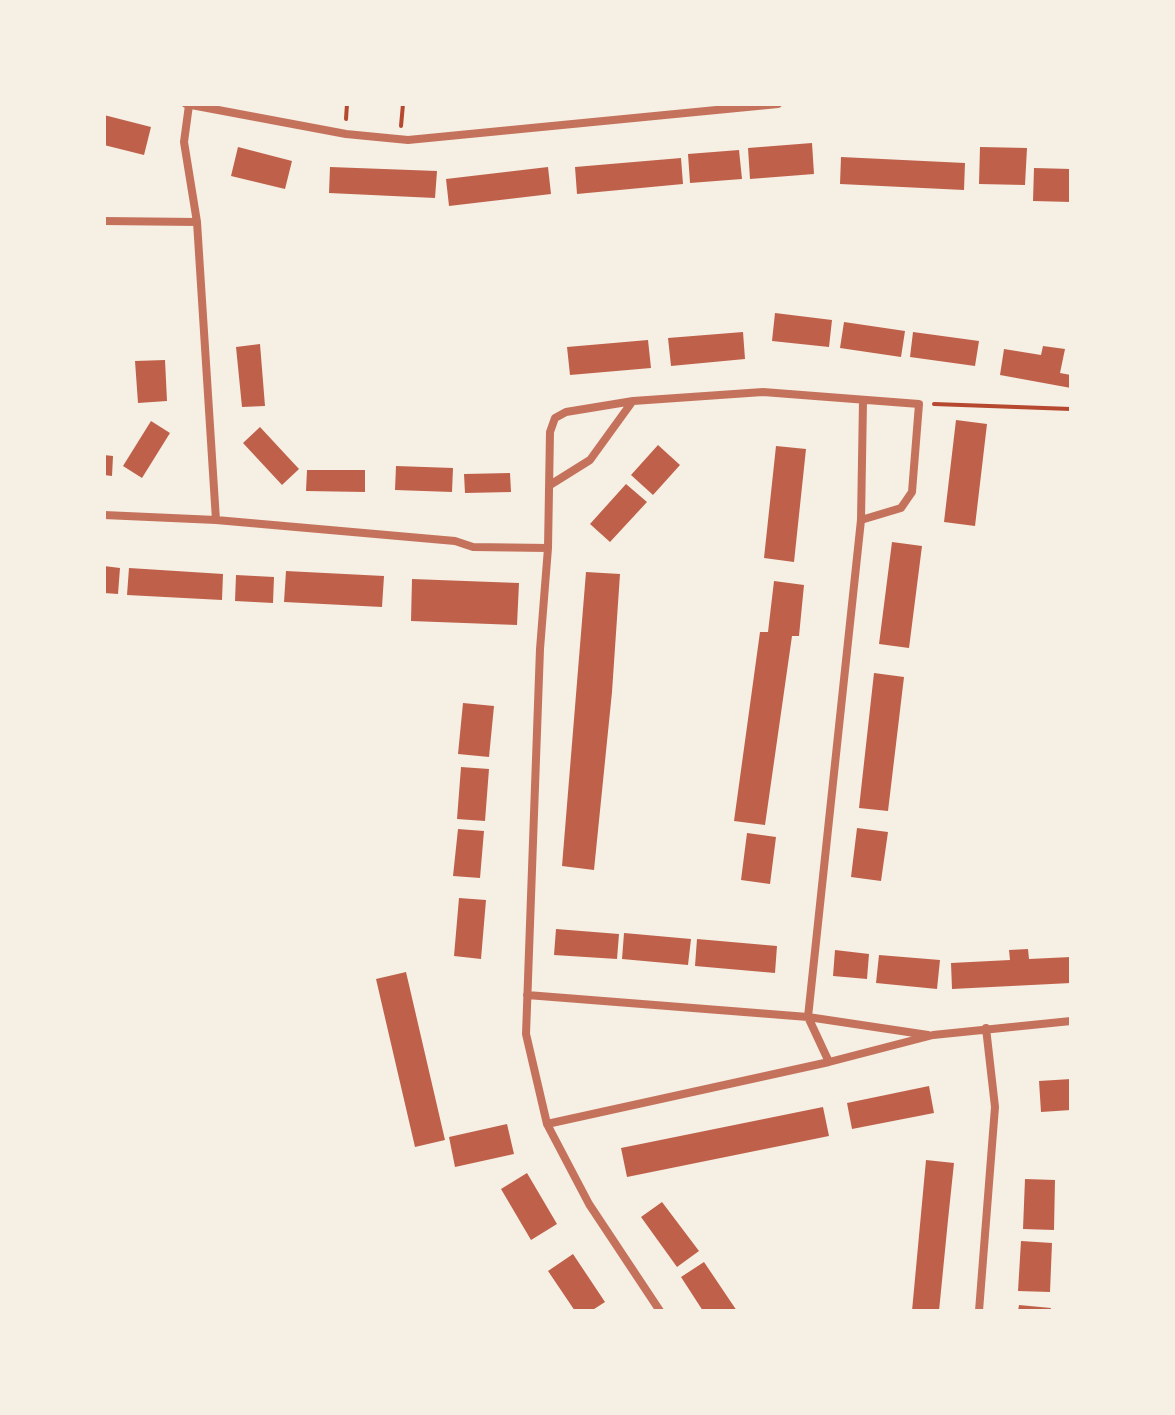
<!DOCTYPE html>
<style>
body{margin:0}
#map{position:relative;width:1175px;height:1415px;overflow:hidden;background:#f6efe4;font-family:"Nunito Sans",sans-serif}
canvas{display:block}
.frame{position:absolute;inset:0;border:106px solid #f6efe4;pointer-events:none}
</style>
<div id="map">
<canvas width="1175" height="1415"></canvas>
<div class="frame"></div>
</div>
<script>
const g = document.querySelector('canvas').getContext('2d');
g.lineJoin = 'round';
function paint(path, color) { g.fillStyle = color; g.fill(path, 'evenodd'); }
const toPath = rows => new Path2D(rows.map(r => 'M' + r).join(''));
function strokePath(path, color, width, dash) { g.strokeStyle = color; g.lineWidth = width; g.lineCap = dash ? 'butt' : 'round'; g.setLineDash(dash || []); g.stroke(path); }
const building = toPath([
 [104,115,151,127,144,155,104,145],
 [812,143,814,174,750,179,748,148],
 [238,147,292,161,285,189,231,176],
 [980,147,1027,148,1025,185,979,184],
 [739,150,742,179,690,183,688,154],
 [841,157,965,163,964,190,840,184],
 [681,158,683,184,577,194,575,167],
 [330,167,437,171,435,198,329,193],
 [548,167,551,194,449,206,446,179],
 [1034,168,1071,169,1071,202,1033,201],
 [775,313,832,320,829,347,772,341],
 [844,322,905,331,901,357,840,348],
 [743,332,745,359,671,366,668,338],
 [913,332,979,341,975,366,910,357],
 [648,340,651,368,570,375,567,347],
 [260,344,265,406,242,407,236,347],
 [1043,346,1065,349,1060,373,1071,375,1071,388,1000,375,1004,349,1041,355],
 [165,360,167,401,138,403,135,361],
 [956,420,987,424,975,526,944,522],
 [151,421,170,433,142,478,123,466],
 [260,427,299,469,282,485,243,443],
 [658,445,680,465,653,495,631,475],
 [776,446,806,449,794,562,764,558],
 [104,455,113,456,112,476,104,475],
 [396,466,453,468,452,492,395,490],
 [307,470,365,470,365,492,306,491],
 [510,473,511,492,465,493,464,474],
 [626,484,647,502,610,542,590,524],
 [892,542,922,546,909,648,879,644],
 [104,566,120,568,118,594,104,593],
 [129,568,223,574,222,600,127,595],
 [286,571,384,576,382,607,284,602],
 [586,572,620,574,612,692,594,870,562,866],
 [236,575,274,577,273,603,235,601],
 [412,579,519,583,517,625,411,621],
 [774,581,804,585,799,636,792,636,765,825,734,821,760,632,768,632],
 [874,673,904,677,888,811,859,808],
 [463,703,494,706,489,757,458,754],
 [461,767,489,769,485,821,457,819],
 [857,828,888,832,881,881,851,877],
 [458,829,484,831,480,878,453,876],
 [747,833,776,837,770,884,741,880],
 [459,898,486,900,481,959,454,956],
 [556,929,619,934,617,959,554,955],
 [624,933,691,939,688,965,622,959],
 [697,939,777,946,775,973,695,966],
 [1028,949,1029,959,1071,957,1071,983,952,989,951,963,1010,960,1009,950],
 [835,950,869,954,867,979,833,976],
 [879,955,940,960,937,989,876,983],
 [406,972,445,1140,415,1147,376,979],
 [1071,1079,1071,1110,1041,1112,1039,1081],
 [929,1086,934,1113,852,1129,847,1103],
 [823,1107,829,1136,627,1177,621,1148],
 [507,1124,514,1154,455,1167,449,1137],
 [926,1160,954,1163,948,1220,939,1311,912,1311],
 [527,1173,557,1224,531,1240,501,1189],
 [1025,1179,1055,1180,1054,1230,1023,1229],
 [662,1202,699,1251,677,1267,641,1217],
 [1021,1241,1052,1243,1050,1292,1018,1291],
 [573,1254,605,1302,591,1311,575,1311,548,1271],
 [704,1262,737,1311,703,1311,681,1277],
 [1019,1305,1051,1308,1050,1311,1018,1311]
]);
const path = toPath([
 [346,119,347,104],
 [401,126,403,104],
 [934,404,1071,409]
]);
const minor = toPath([
 [186,104,346,134,408,140,778,104],
 [189,105,184,142,197,222,216,520],
 [104,221,197,222],
 [550,485,590,460,632,402],
 [104,515,216,520,455,541,473,547,548,548],
 [527,995,808,1017,928,1035],
 [829,1062,808,1017,861,520,863,401],
 [547,1124,829,1062,933,1035,1071,1021],
 [660,1311,589,1204,547,1124,526,1034,540,649,548,548,550,432,555,418,566,412,633,401,763,392,919,404,912,492,901,508,861,520],
 [979,1311,995,1107,986,1028]
]);
paint(building, '#bf614a');
strokePath(path, '#b5482f', 4);
strokePath(minor, '#c5725c', 8);
</script>
